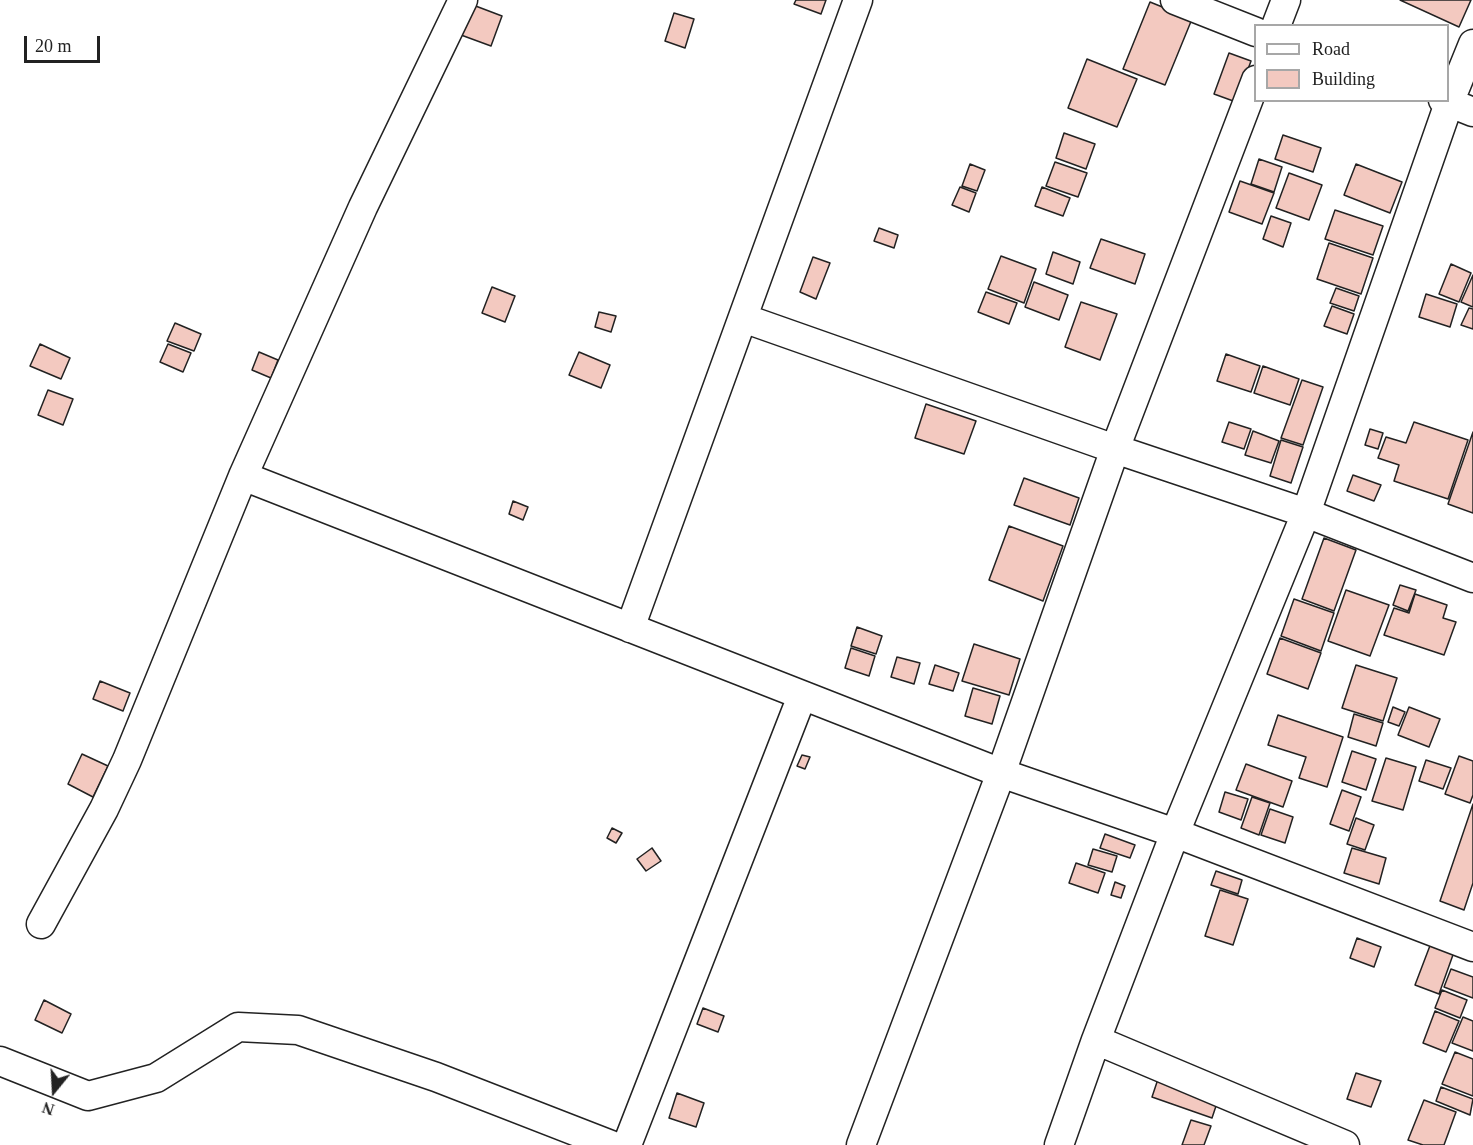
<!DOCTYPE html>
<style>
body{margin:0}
#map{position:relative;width:1473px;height:1145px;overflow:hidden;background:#fff;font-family:Georgia,serif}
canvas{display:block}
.legend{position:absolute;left:1254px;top:24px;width:195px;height:78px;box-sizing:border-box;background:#fff;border:2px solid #a7a7a7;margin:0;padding:8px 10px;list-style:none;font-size:18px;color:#222}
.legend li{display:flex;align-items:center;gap:12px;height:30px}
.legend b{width:30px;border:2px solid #a7a7a7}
.north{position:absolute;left:24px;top:1061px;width:60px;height:60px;-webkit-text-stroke:4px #fff;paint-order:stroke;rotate:198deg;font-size:16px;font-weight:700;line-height:24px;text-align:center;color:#222}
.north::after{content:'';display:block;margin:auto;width:21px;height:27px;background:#222;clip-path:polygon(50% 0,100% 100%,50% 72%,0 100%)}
.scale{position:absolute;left:24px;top:36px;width:76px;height:27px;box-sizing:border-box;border:3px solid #222;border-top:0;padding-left:8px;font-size:18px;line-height:21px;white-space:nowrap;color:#222;-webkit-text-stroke:4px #fff;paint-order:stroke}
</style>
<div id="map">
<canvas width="1473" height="1145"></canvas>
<ul class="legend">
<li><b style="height:8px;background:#fff"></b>Road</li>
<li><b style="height:16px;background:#f3c9c0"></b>Building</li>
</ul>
<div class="north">N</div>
<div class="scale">20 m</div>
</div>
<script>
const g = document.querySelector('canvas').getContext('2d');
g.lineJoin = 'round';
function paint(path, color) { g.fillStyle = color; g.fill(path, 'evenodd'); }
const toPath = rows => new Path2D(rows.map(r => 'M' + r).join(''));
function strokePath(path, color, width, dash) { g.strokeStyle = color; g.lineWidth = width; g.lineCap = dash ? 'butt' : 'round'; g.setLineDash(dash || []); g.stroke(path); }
const building = toPath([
 [796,0,826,0,821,14,794,4,796,0],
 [1400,0,1471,0,1459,27,1400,0],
 [1150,2,1192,19,1165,85,1123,69,1150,2],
 [473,5,502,16,491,46,461,35,473,5],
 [674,13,694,19,685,48,665,41,674,13],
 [1229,53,1251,61,1236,102,1214,94,1229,53],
 [1087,59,1137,79,1117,127,1068,108,1087,59],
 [1064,133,1095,144,1086,169,1056,158,1064,133],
 [1283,135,1321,148,1313,172,1275,159,1283,135],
 [1259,159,1282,167,1274,192,1251,184,1259,159],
 [1055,162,1087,173,1078,197,1046,186,1055,162],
 [970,164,985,170,977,191,962,186,970,164],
 [1356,164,1402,182,1390,213,1344,195,1356,164],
 [1289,173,1322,185,1309,220,1276,208,1289,173],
 [1240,181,1274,193,1262,224,1229,212,1240,181],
 [960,187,976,193,969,212,952,205,960,187],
 [1042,187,1070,198,1063,216,1035,206,1042,187],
 [1335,210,1383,226,1373,255,1325,239,1335,210],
 [1271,216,1291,223,1283,247,1263,239,1271,216],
 [879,228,898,235,894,248,874,241,879,228],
 [1101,239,1145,254,1135,284,1090,268,1101,239],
 [1329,243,1373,258,1361,294,1317,279,1329,243],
 [1053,252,1080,262,1073,284,1046,274,1053,252],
 [1001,256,1036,269,1024,303,988,289,1001,256],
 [813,257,830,263,816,299,800,292,813,257],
 [1451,264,1471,273,1459,302,1439,294,1451,264],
 [1473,275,1473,307,1461,302,1473,275],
 [1034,282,1068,295,1059,320,1025,307,1034,282],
 [492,287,515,296,505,322,482,313,492,287],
 [1336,288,1359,296,1354,311,1330,303,1336,288],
 [986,292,1017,303,1009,324,978,312,986,292],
 [1426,294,1457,304,1450,327,1419,317,1426,294],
 [1081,302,1117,314,1100,360,1065,347,1081,302],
 [1332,306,1354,314,1347,334,1324,326,1332,306],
 [1469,308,1473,309,1473,329,1461,325,1469,308],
 [599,312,616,316,611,332,595,327,599,312],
 [175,323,201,334,194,351,167,341,175,323],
 [40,344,70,358,61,379,30,366,40,344],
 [168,344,191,353,183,372,160,362,168,344],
 [259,352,278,360,271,378,252,370,259,352],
 [579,352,610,365,601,388,569,375,579,352],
 [1226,354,1260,366,1251,392,1217,381,1226,354],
 [1263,366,1299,379,1290,405,1254,393,1263,366],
 [1302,380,1323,387,1303,445,1281,438,1302,380],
 [48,390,73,399,63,425,38,415,48,390],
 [926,404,976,421,964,454,915,438,926,404],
 [1229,422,1251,429,1244,449,1222,442,1229,422],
 [1414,422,1468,440,1448,499,1394,481,1399,465,1378,458,1386,437,1406,443,1414,422],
 [1370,429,1383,433,1378,449,1365,445,1370,429],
 [1253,431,1279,441,1271,463,1245,455,1253,431],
 [1473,432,1473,513,1448,504,1473,432],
 [1281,440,1303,447,1291,483,1270,476,1281,440],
 [1353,475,1381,485,1374,501,1347,491,1353,475],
 [1024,478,1079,498,1070,525,1014,505,1024,478],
 [513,501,528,507,523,520,509,514,513,501],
 [1009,526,1063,546,1043,601,989,580,1009,526],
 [1324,538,1356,550,1334,611,1302,599,1324,538],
 [1400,585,1416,590,1408,611,1393,605,1400,585],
 [1346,590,1389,605,1370,656,1328,641,1346,590],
 [1415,594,1447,605,1443,618,1456,622,1444,655,1384,635,1394,608,1409,613,1415,594],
 [1294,599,1334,613,1321,651,1281,636,1294,599],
 [857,627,882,636,876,654,851,646,857,627],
 [1280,638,1321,653,1308,689,1267,674,1280,638],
 [974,644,1020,659,1009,695,962,681,974,644],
 [851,648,875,656,869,676,845,668,851,648],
 [897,657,920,663,914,684,891,677,897,657],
 [935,665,959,673,953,691,929,684,935,665],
 [1356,665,1397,678,1383,721,1342,708,1356,665],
 [100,681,130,693,123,711,93,699,100,681],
 [973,688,1000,696,992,724,965,716,973,688],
 [1393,707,1405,712,1399,726,1388,722,1393,707],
 [1409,707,1440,719,1429,747,1398,735,1409,707],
 [1354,714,1383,723,1376,746,1348,737,1354,714],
 [1278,715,1343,737,1327,787,1299,778,1306,757,1268,745,1278,715],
 [1352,751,1376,759,1366,790,1342,782,1352,751],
 [82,754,108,766,93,797,68,784,82,754],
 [802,755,810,757,805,769,797,766,802,755],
 [1459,756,1473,761,1473,795,1470,803,1445,794,1459,756],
 [1386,758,1416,767,1403,810,1372,801,1386,758],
 [1426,760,1451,768,1443,789,1419,781,1426,760],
 [1246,764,1292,781,1283,807,1236,790,1246,764],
 [1342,790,1361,797,1349,831,1330,824,1342,790],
 [1225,792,1248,799,1241,820,1219,812,1225,792],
 [1252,797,1270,803,1259,835,1241,828,1252,797],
 [1473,804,1473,883,1464,910,1440,901,1473,804],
 [1270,809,1293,817,1285,843,1261,835,1270,809],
 [1356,818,1374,825,1365,850,1347,844,1356,818],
 [612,828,622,833,616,843,607,838,612,828],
 [1105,834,1135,845,1130,858,1100,848,1105,834],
 [652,848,661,861,646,871,637,859,652,848],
 [1352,848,1386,858,1379,884,1344,873,1352,848],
 [1093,849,1117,856,1112,872,1088,865,1093,849],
 [1076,863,1105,873,1098,893,1069,883,1076,863],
 [1216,871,1242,880,1238,894,1211,885,1216,871],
 [1115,882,1125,886,1121,898,1111,895,1115,882],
 [1220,890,1248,899,1233,945,1205,936,1220,890],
 [1357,938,1381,947,1374,967,1350,958,1357,938],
 [1431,943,1454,952,1439,994,1415,985,1431,943],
 [1451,969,1473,977,1473,998,1444,987,1451,969],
 [1442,990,1467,1000,1460,1018,1435,1008,1442,990],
 [44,1000,71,1014,62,1033,35,1020,44,1000],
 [703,1008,724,1016,718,1032,697,1024,703,1008],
 [1435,1011,1459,1021,1446,1052,1423,1043,1435,1011],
 [1463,1017,1473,1021,1473,1051,1452,1043,1463,1017],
 [1455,1052,1473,1059,1473,1096,1442,1084,1455,1052],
 [1356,1073,1381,1081,1371,1107,1347,1099,1356,1073],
 [1159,1076,1219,1097,1212,1118,1152,1097,1159,1076],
 [1441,1087,1473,1099,1470,1115,1436,1101,1441,1087],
 [677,1093,704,1103,696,1127,669,1118,677,1093],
 [1424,1100,1456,1112,1444,1145,1423,1145,1408,1140,1424,1100],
 [1191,1120,1211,1126,1204,1145,1182,1145,1191,1120]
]);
const minor = toPath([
 [1175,0,1256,32],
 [1276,26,1286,0],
 [1256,80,1115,449,1306,513,1473,578],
 [1443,100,1473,112],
 [743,318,1115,449,1001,773,861,1145],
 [243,476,1001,773,1175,833,1473,947],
 [630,628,858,0],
 [41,924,104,809,127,760,243,476,363,207,463,0],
 [1096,1040,1345,1145],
 [0,1061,88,1096,156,1078,238,1027,298,1030,436,1077,611,1145],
 [627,1145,802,696],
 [1059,1145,1096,1040,1175,833,1306,513,1449,103,1473,44]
]);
paint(building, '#f3c9c0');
strokePath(building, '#222', 1.5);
strokePath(minor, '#222', 31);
strokePath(minor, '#fff', 28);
</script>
